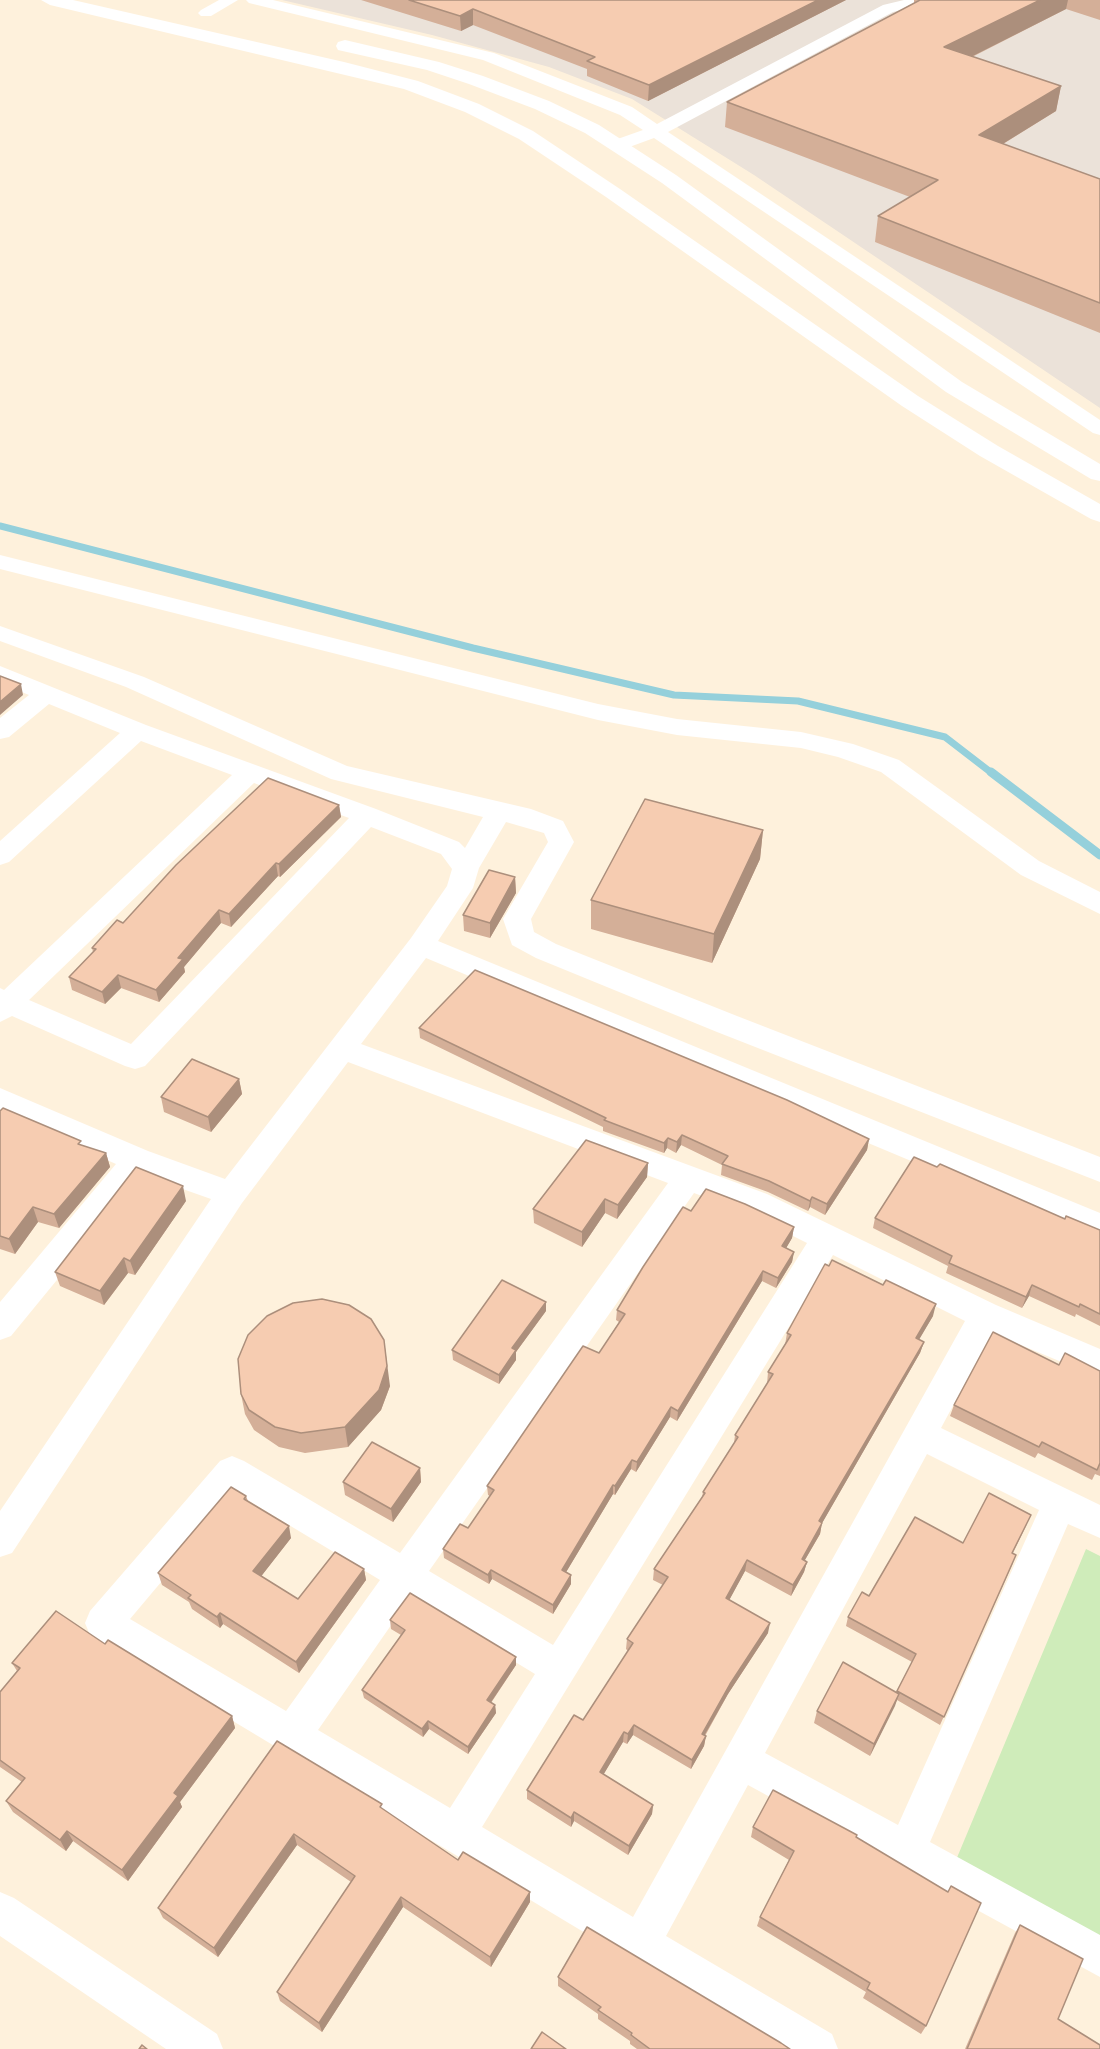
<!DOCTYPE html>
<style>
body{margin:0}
canvas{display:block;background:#fef1dc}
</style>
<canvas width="1100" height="2049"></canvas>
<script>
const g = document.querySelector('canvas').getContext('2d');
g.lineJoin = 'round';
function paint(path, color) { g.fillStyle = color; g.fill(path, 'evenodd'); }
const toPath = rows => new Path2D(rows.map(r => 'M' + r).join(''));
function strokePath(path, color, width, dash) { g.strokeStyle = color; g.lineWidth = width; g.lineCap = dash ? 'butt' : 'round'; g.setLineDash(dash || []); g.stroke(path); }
const industrial = toPath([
 [282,0,1100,0,1100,408,754,175,632,99,549,67,432,35]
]);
const green = toPath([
 [1086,1549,1100,1556,1100,1939,956,1860]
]);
const streamFar1 = toPath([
 [0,526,473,648,674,695,798,701,945,737,993,774]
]);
const stream = toPath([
 [991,772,1100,855]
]);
const minor = toPath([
 [219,0,238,0,211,16,201,16,198,13,201,10,219,0],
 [246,0,273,0,494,53,632,107,657,124,883,5,904,0,933,0,930,3,893,12,668,132,1100,420,1100,435,1093,433,654,138,624,149,612,149,609,145,612,141,643,130,620,115,483,60,249,3,246,0],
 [0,555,598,704,677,719,801,732,853,744,899,760,1039,861,1100,892,1100,914,1021,875,881,772,838,757,801,748,677,735,598,720,0,569,0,555],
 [0,626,144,677,347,766,531,809,563,821,574,842,531,919,534,932,556,944,737,1016,1100,1157,1100,1182,717,1032,536,958,512,945,503,919,548,842,544,833,506,822,479,868,473,888,438,941,1100,1213,1100,1240,426,958,361,1044,767,1194,996,1305,1100,1349,1100,1378,992,1333,941,1428,1100,1505,1100,1538,1068,1524,930,1842,1100,1935,1100,1977,748,1785,666,1936,832,2034,838,2049,778,2049,90,1635,85,1623,90,1611,220,1461,232,1456,244,1461,400,1553,668,1183,348,1062,242,1203,12,1553,0,1557,0,1511,211,1199,143,1175,11,1336,0,1340,0,1302,116,1164,0,1113,0,1088,148,1151,225,1179,411,938,447,886,452,869,441,854,371,827,145,1066,135,1069,125,1066,12,1016,0,1022,0,988,4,990,232,775,141,741,9,862,0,865,0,841,120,733,49,704,9,737,0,739,0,718,29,695,0,683,0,666,146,725,376,809,459,842,465,848,483,817,331,779,126,687,0,641,0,626],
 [254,783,349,818,131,1044,29,1000,254,783],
 [694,1193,745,1212,807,1243,553,1645,429,1571,694,1193],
 [833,1255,965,1321,633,1917,482,1827,833,1255],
 [927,1454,1039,1510,898,1825,765,1753,927,1454],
 [236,1493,380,1580,286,1711,130,1619,236,1493],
 [410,1598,535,1674,450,1808,318,1730,410,1598],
 [0,1892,14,1898,217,2034,223,2049,166,2049,0,1936,0,1892]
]);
const secondary = toPath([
 [41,0,73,0,344,62,418,81,479,104,533,131,620,189,918,396,998,446,1100,504,1100,522,1091,519,980,456,902,406,606,197,519,139,465,112,404,89,50,5,41,0],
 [345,40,439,62,483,76,549,101,599,125,676,175,962,382,1100,464,1100,481,1091,479,946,392,662,183,585,133,535,109,469,84,427,70,338,50,336,46,338,42,345,40]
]);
const wall = toPath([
 [361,0,846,0,648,101,587,76,587,69,473,25,461,31],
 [914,0,1100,0,1100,20,1066,9,972,57,1061,86,1056,111,1003,144,1100,179,1100,333,875,242,878,216,910,197,725,127,727,102,914,3],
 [339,805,341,817,280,877,278,876,231,927,221,923,184,967,185,972,159,1002,121,988,105,1004,72,990,69,977,93,952,92,948,123,923],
 [763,830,760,859,712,963,591,929,591,900],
 [515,877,516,893,490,938,464,931,463,915],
 [419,1028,869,1139,867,1150,825,1215,810,1207,808,1211,768,1192,721,1175,722,1165,681,1145,676,1153,667,1148,664,1153,603,1131,603,1127,420,1038],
 [239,1079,242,1094,211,1132,164,1112,161,1097],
 [0,1111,83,1146,106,1153,110,1167,59,1228,38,1222,15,1254,0,1249],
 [648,1163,647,1177,617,1219,605,1213,582,1247,534,1223,533,1209],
 [937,1167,1065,1219,1100,1230,1100,1326,1076,1314,1075,1317,1029,1296,1022,1308,946,1273,948,1266,873,1228,875,1218],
 [186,1201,135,1275,128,1273,104,1305,60,1286,55,1272],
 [691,1211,794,1227,792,1238,786,1248,794,1252,792,1262,776,1288,762,1281,677,1421,670,1417,636,1472,631,1469,615,1495,613,1494,566,1572,571,1584,553,1614,492,1579,489,1584,444,1558,443,1549,468,1528,490,1496,488,1495,487,1486,599,1353,619,1322,616,1320,617,1310],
 [546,1311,516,1352,516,1360,499,1384,453,1360,452,1350],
 [933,1316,919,1339,924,1342,920,1353,822,1523,820,1534,805,1560,807,1562,804,1572,791,1596,745,1571,729,1600,768,1633,728,1694,705,1736,706,1736,704,1746,691,1769,633,1735,627,1744,623,1742,603,1775,653,1805,652,1814,628,1855,574,1821,571,1827,527,1799,527,1790,583,1720,628,1651,626,1649,627,1639,663,1585,653,1580,654,1569,702,1497,703,1492,734,1443,735,1435,767,1384,768,1372,785,1345,787,1333],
 [1059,1365,1100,1371,1100,1476,1095,1474,1092,1480,1038,1453,1035,1458,950,1416,954,1405],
 [390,1386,381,1410,348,1447,305,1453,279,1447,254,1430,245,1414,241,1394],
 [420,1468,421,1482,393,1522,345,1495,343,1482],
 [246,1496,248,1501,291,1538,261,1576,298,1599,364,1569,366,1580,299,1673,223,1624,220,1628,192,1609,189,1602,162,1585,158,1573],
 [1027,1524,1013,1553,1013,1563,940,1725,897,1700,870,1756,814,1723,817,1711,896,1692,912,1662,846,1626,848,1617,869,1596,963,1543],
 [390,1620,516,1657,516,1665,491,1703,495,1705,496,1713,468,1754,429,1729,423,1737,364,1698,362,1690,401,1635,391,1629],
 [105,1644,232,1716,235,1728,180,1802,182,1807,128,1881,73,1841,66,1851,13,1812,6,1801,22,1782,0,1767,0,1692,17,1671,12,1663],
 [277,1741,458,1860,530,1902,491,1967,403,1907,322,2032,280,2001,277,1992,351,1882,297,1845,218,1957,163,1918,158,1908],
 [753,1827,856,1837,926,2026,921,2034,863,1998,866,1992,757,1926,760,1917,789,1860,751,1837],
 [1020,1925,1058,2019,1100,2049,965,2049,1015,1933],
 [558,1977,790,2049,637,2049,630,2044,630,2041,598,2019,598,2014,558,1986]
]);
const shadedWall = toPath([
 [818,0,846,0,648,101,649,85],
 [1040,0,1068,0,1066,9,941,72,944,47],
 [473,9,473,25,461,31,460,16],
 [1061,86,1056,111,975,161,979,135],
 [21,684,23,695,0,715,0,702],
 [339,805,341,817,280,877,279,864],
 [763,830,760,859,712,963,714,934],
 [276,863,278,876,231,927,229,914],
 [515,877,516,893,490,938,490,923],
 [219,910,221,923,184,967,185,972,159,1002,156,990,178,958],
 [118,975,121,988,105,1004,102,992],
 [239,1079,242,1094,211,1132,208,1117],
 [682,1135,681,1145,676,1153,677,1142],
 [668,1138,667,1148,664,1153,664,1143],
 [869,1139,867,1150,825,1215,827,1204],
 [106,1153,110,1167,59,1228,54,1214],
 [648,1163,647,1177,617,1219,618,1205],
 [183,1186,186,1201,135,1275,130,1261],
 [812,1197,810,1207,808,1211,810,1201],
 [605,1199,605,1213,582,1247,582,1232],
 [33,1207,38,1222,15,1254,9,1239],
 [794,1227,792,1238,781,1257,782,1246],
 [794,1252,792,1262,776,1288,778,1278],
 [124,1258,128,1273,104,1305,100,1291],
 [763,1271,762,1281,677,1421,678,1411],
 [1032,1285,1029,1296,1022,1308,1026,1297],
 [546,1302,546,1311,516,1352,516,1360,499,1384,499,1375,512,1348],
 [936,1304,933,1316,913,1350,916,1338],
 [384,1340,390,1386,381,1410,348,1447,345,1427],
 [924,1342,920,1353,817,1532,819,1521],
 [671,1407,670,1417,636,1472,637,1462],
 [632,1460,631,1469,615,1495,615,1486],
 [420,1468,421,1482,393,1522,391,1509],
 [613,1485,613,1494,562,1579,562,1570],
 [822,1523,820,1534,799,1570,802,1559],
 [289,1526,291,1538,256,1583,253,1571],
 [747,1560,745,1571,725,1608,726,1598],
 [807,1562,804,1572,791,1596,793,1585],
 [364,1569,366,1580,299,1673,296,1662],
 [491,1570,492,1579,489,1584,488,1575],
 [571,1575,571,1584,553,1614,553,1605],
 [220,1613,223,1624,220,1628,217,1617],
 [770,1623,768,1633,728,1694,700,1743,702,1734,730,1684],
 [516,1657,516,1665,487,1708,487,1700],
 [899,1694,895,1706,870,1756,874,1744],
 [495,1705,496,1713,468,1754,468,1747],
 [232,1716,235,1728,180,1802,182,1807,128,1881,122,1870,174,1793],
 [428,1721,429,1729,423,1737,422,1729],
 [634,1725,633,1735,627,1744,628,1734],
 [624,1732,623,1742,599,1782,600,1772],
 [706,1736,704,1746,691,1769,692,1760],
 [653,1805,652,1814,628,1855,629,1846],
 [574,1812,574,1821,571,1827,571,1818],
 [67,1831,73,1841,66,1851,60,1840],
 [294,1834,297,1845,218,1957,214,1948],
 [530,1892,530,1902,491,1967,490,1957],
 [401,1897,403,1907,322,2032,319,2023]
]);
const building = toPath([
 [409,0,818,0,649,85,587,61,595,57,473,9,460,16,409,0],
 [920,0,1040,0,944,47,1061,86,979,135,1100,179,1100,303,878,216,938,180,727,102,920,0],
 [0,676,21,684,0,702,0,676],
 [268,778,339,805,279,864,276,863,229,914,219,910,178,958,183,959,156,990,118,975,102,992,69,977,96,949,92,948,117,920,123,923,176,865,268,778],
 [645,799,763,830,714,934,591,900,645,799],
 [489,870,515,877,490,923,463,915,489,870],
 [475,970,787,1100,869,1139,827,1204,812,1197,810,1201,769,1181,722,1164,728,1156,682,1135,677,1142,668,1138,664,1143,604,1120,606,1118,419,1028,475,970],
 [192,1059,239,1079,208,1117,161,1097,192,1059],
 [3,1108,81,1141,78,1144,106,1153,54,1214,33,1207,9,1239,0,1236,0,1111,3,1108],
 [586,1140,648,1163,618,1205,605,1199,582,1232,533,1209,586,1140],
 [914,1157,937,1167,940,1164,1065,1219,1066,1216,1100,1230,1100,1314,1080,1304,1079,1307,1032,1285,1026,1297,949,1263,952,1256,875,1218,914,1157],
 [136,1167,183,1186,130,1261,124,1258,100,1291,55,1272,136,1167],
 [706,1189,745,1204,794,1227,782,1246,794,1252,778,1278,763,1271,678,1411,671,1407,637,1462,632,1460,615,1486,613,1485,562,1570,571,1575,553,1605,491,1570,488,1575,443,1549,460,1524,468,1528,494,1490,487,1486,583,1346,599,1353,625,1314,617,1310,643,1267,683,1207,691,1211,706,1189],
 [832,1260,883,1285,886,1280,936,1304,916,1338,924,1342,819,1521,822,1523,802,1559,807,1562,793,1585,747,1560,726,1598,770,1623,730,1684,702,1734,706,1736,692,1760,634,1725,628,1734,624,1732,600,1772,653,1805,629,1846,574,1812,571,1818,527,1790,574,1715,583,1720,633,1643,627,1639,668,1577,654,1569,705,1493,703,1492,738,1437,735,1435,773,1374,768,1372,791,1335,787,1333,825,1264,829,1266,832,1260],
 [502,1280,546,1302,512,1348,516,1350,499,1375,452,1350,502,1280],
 [322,1299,349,1305,371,1319,384,1340,387,1366,379,1390,345,1427,301,1433,275,1427,249,1410,241,1394,238,1359,248,1335,267,1316,293,1303,322,1299],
 [993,1332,1059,1365,1065,1353,1100,1371,1100,1463,1097,1470,1042,1442,1039,1447,954,1405,993,1332],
 [372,1442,420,1468,391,1509,343,1482,372,1442],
 [231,1487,246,1496,244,1499,289,1526,253,1571,298,1599,335,1552,364,1569,296,1662,220,1613,217,1617,188,1598,191,1595,158,1573,231,1487],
 [989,1493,1031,1515,1012,1553,1016,1555,944,1717,897,1691,916,1654,848,1617,862,1592,869,1596,915,1517,963,1543,989,1493],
 [410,1593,516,1657,487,1700,495,1705,468,1747,428,1721,422,1729,362,1690,405,1630,390,1620,410,1593],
 [56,1611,105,1644,108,1640,232,1716,174,1793,178,1796,122,1870,67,1831,60,1840,6,1801,25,1778,0,1760,0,1692,20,1668,12,1663,56,1611],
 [843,1662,899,1694,874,1744,817,1711,843,1662],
 [277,1741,382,1804,380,1807,458,1860,463,1852,530,1892,490,1957,401,1897,319,2023,277,1992,355,1876,294,1834,214,1948,158,1908,277,1741],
 [773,1790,857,1835,856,1837,948,1892,951,1886,981,1903,926,2026,867,1989,870,1983,760,1917,794,1851,753,1827,773,1790],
 [1020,1925,1083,1959,1058,2019,1100,2045,1100,2049,967,2049,1020,1925],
 [587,1927,781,2043,790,2049,650,2049,631,2035,632,2033,598,2010,601,2007,558,1977,587,1927],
 [542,2032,566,2049,531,2049,542,2032],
 [142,2045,147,2049,139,2049,142,2045]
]);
paint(industrial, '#ebe2d9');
paint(green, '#cfecba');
strokePath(streamFar1, '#95d0db', 7);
strokePath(stream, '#95d0db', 9);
paint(minor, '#fff');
paint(secondary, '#fff');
paint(wall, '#d4af98');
paint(shadedWall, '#ac8f7c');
paint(building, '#f6ccb1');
strokePath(building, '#ac8f7c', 1.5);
</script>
